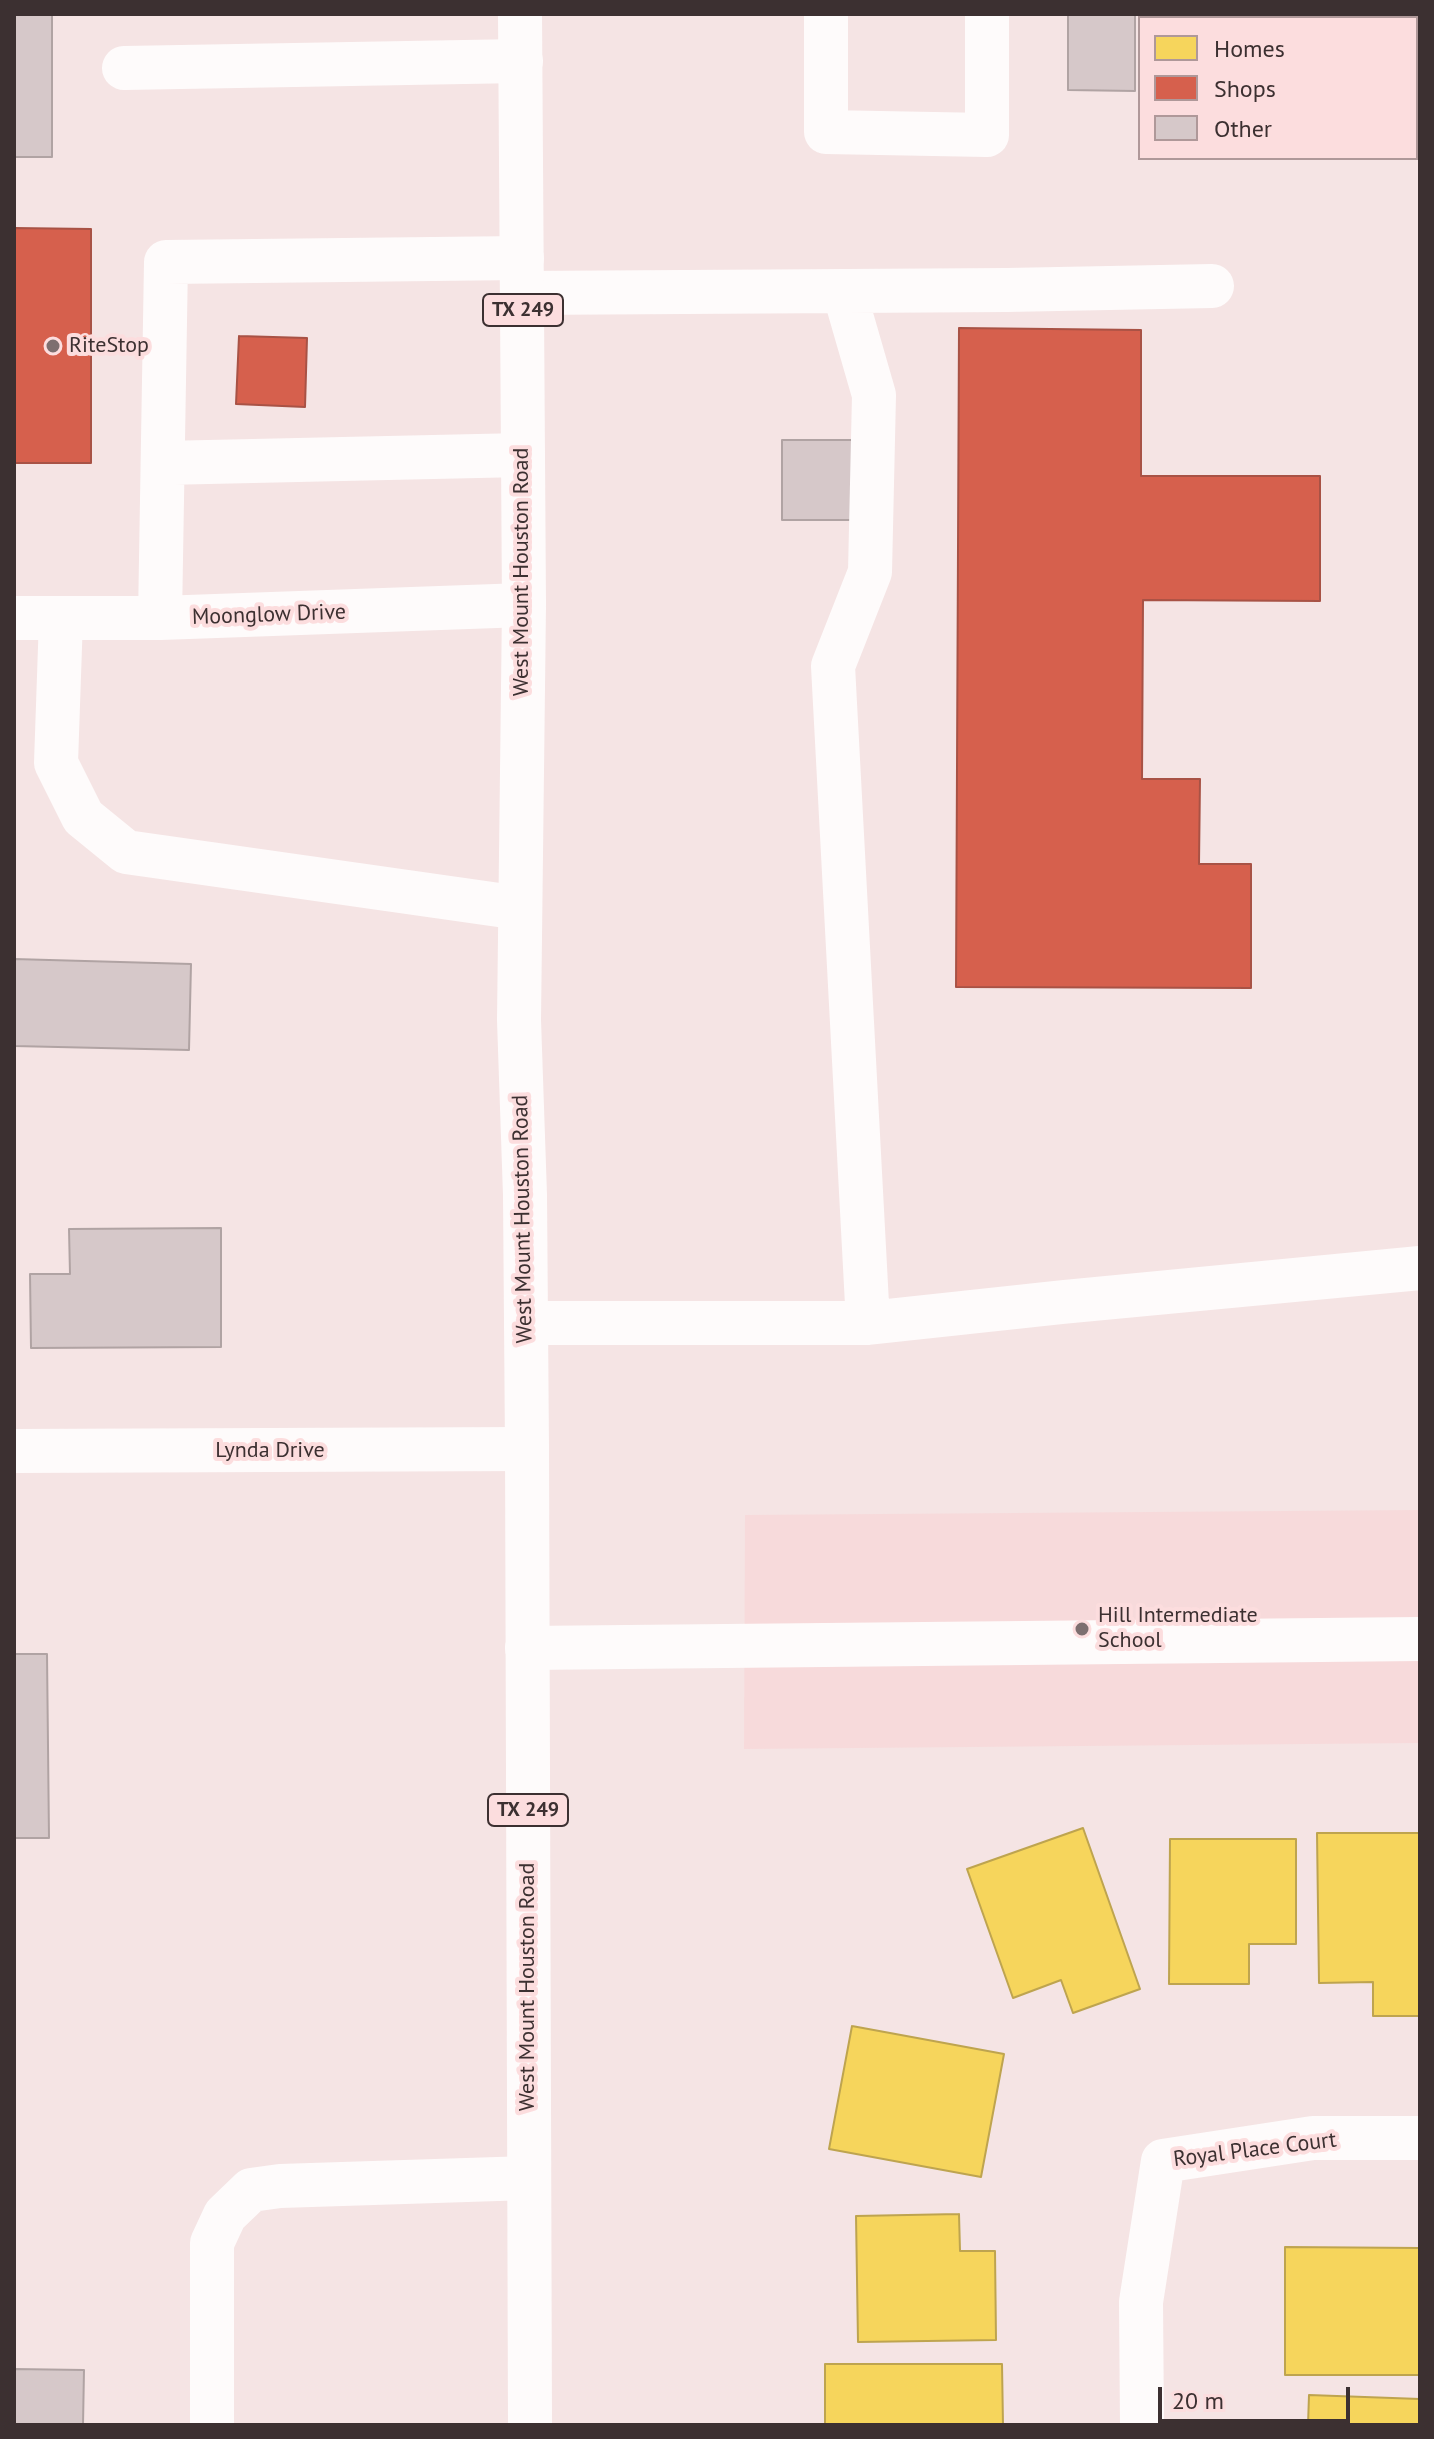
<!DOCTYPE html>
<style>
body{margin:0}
#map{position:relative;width:1434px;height:2439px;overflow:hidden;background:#f5e4e4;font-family:"PT Sans",sans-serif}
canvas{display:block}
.frame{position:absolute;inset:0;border:16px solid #3c3031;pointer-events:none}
.legend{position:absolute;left:1138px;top:16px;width:280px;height:144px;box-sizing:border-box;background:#fcddde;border:2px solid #af9899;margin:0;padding:10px 14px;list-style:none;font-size:24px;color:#3c3031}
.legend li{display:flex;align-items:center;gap:16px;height:40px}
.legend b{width:40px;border:2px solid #af9899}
.scale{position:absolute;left:1158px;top:2387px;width:192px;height:36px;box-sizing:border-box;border:4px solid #3c3031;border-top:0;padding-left:10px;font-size:24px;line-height:28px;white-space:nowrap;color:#3c3031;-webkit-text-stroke:6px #fcddde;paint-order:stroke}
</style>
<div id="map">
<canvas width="1434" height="2439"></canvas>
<div class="frame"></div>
<ul class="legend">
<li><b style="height:22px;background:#f6d55c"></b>Homes</li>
<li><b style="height:22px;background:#d6604d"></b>Shops</li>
<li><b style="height:22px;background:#d6c8c9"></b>Other</li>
</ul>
<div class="scale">20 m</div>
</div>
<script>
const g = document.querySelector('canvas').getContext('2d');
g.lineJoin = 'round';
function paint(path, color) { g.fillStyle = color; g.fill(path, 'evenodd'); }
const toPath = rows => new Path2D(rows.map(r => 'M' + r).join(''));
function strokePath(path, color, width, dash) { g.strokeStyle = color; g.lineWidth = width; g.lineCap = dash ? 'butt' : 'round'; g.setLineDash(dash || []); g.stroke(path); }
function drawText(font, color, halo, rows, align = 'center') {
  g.font = font + ' "PT Sans",sans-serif'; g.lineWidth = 8; g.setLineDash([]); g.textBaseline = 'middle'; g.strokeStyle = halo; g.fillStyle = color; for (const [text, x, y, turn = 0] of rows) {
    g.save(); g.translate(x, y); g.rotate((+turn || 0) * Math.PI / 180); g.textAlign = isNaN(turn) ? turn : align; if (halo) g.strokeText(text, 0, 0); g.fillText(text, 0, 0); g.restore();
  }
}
const built = toPath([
 [1420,1510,1420,1743,744,1749,745,1515]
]);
const homes = toPath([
 [1083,1828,1140,1989,1073,2013,1061,1980,1013,1998,967,1869,1083,1828],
 [1317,1833,1420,1833,1420,2016,1373,2016,1373,1982,1319,1983,1317,1833],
 [1170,1839,1296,1839,1296,1944,1249,1944,1249,1984,1169,1984,1170,1839],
 [852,2026,1004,2054,981,2177,829,2149,852,2026],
 [959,2214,960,2251,995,2251,996,2340,858,2342,856,2216,959,2214],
 [1285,2247,1420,2248,1420,2375,1285,2375,1285,2247],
 [825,2364,1002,2364,1003,2425,825,2425,825,2364],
 [1309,2395,1420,2399,1420,2425,1308,2425,1309,2395]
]);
const shops = toPath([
 [14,228,91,229,91,463,14,463,14,228],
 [959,328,1141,330,1141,476,1320,476,1320,601,1143,600,1142,779,1200,779,1199,864,1251,864,1251,988,956,987,959,328],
 [239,336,307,338,305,407,236,404,239,336]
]);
const building = toPath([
 [14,14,52,14,52,157,14,157,14,14],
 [1068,14,1135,14,1135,91,1068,90,1068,14],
 [782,440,853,440,852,520,782,520,782,440],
 [14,959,191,964,189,1050,14,1046,14,959],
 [221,1228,221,1347,31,1348,30,1274,70,1274,69,1229,221,1228],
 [14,1654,47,1654,49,1838,14,1838,14,1654],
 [14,2369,84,2370,83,2425,14,2425,14,2369]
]);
const minor = toPath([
 [826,14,826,132,987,135,987,14],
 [124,68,521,61],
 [844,291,874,395,870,572,833,666,868,1323,1063,1302,1420,1268],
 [523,293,1007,290,1212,286],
 [163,463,523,455],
 [14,618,160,618,524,605],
 [61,618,56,763,83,817,126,852,520,908],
 [160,618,166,262,522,258],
 [526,1323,868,1323],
 [14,1451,527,1449],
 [527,1648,1420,1639],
 [212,2425,212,2243,225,2215,251,2190,280,2186,529,2178],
 [1142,2425,1141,2302,1163,2161,1313,2138,1420,2138]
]);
const major = toPath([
 [520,14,524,605,519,1020,525,1195,527,1449,530,2425]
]);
const markers = [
 [53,346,8,"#7d6f70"],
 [1082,1629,8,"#7d6f70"]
];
const shields = [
 [523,310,80],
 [528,1810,80]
];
const shieldNames = [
 ["TX 249",523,310],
 ["TX 249",528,1810]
];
const poiNames = [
 ["RiteStop",69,346],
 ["Hill Intermediate",1098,1616],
 ["School",1098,1641]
];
const streetNames = [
 ["West Mount Houston Road",522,572,-90],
 ["Moonglow Drive",269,615,-2],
 ["West Mount Houston Road",523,1219,-91],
 ["Lynda Drive",270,1451],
 ["West Mount Houston Road",528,1987,-90],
 ["Royal Place Court",1255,2150,-7]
];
paint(built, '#f7dadb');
paint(homes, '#f6d55c');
strokePath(homes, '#bea44f', 2);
paint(shops, '#d6604d');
strokePath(shops, '#a85245', 2);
paint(building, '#d6c8c9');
strokePath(building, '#b0a3a3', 2);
strokePath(minor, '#fefbfb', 44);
strokePath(major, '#fefbfb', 44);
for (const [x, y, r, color] of markers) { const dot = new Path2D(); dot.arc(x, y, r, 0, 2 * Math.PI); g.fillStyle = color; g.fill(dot); strokePath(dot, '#fcddde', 3); }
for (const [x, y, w] of shields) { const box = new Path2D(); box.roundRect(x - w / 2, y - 16, w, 32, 6); g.fillStyle = '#fcddde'; g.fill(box); strokePath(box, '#3c3031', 2); }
drawText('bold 20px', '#3c3031', null, shieldNames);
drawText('22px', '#3c3031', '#fcddde', poiNames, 'left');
drawText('22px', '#3c3031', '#fcddde', streetNames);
</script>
